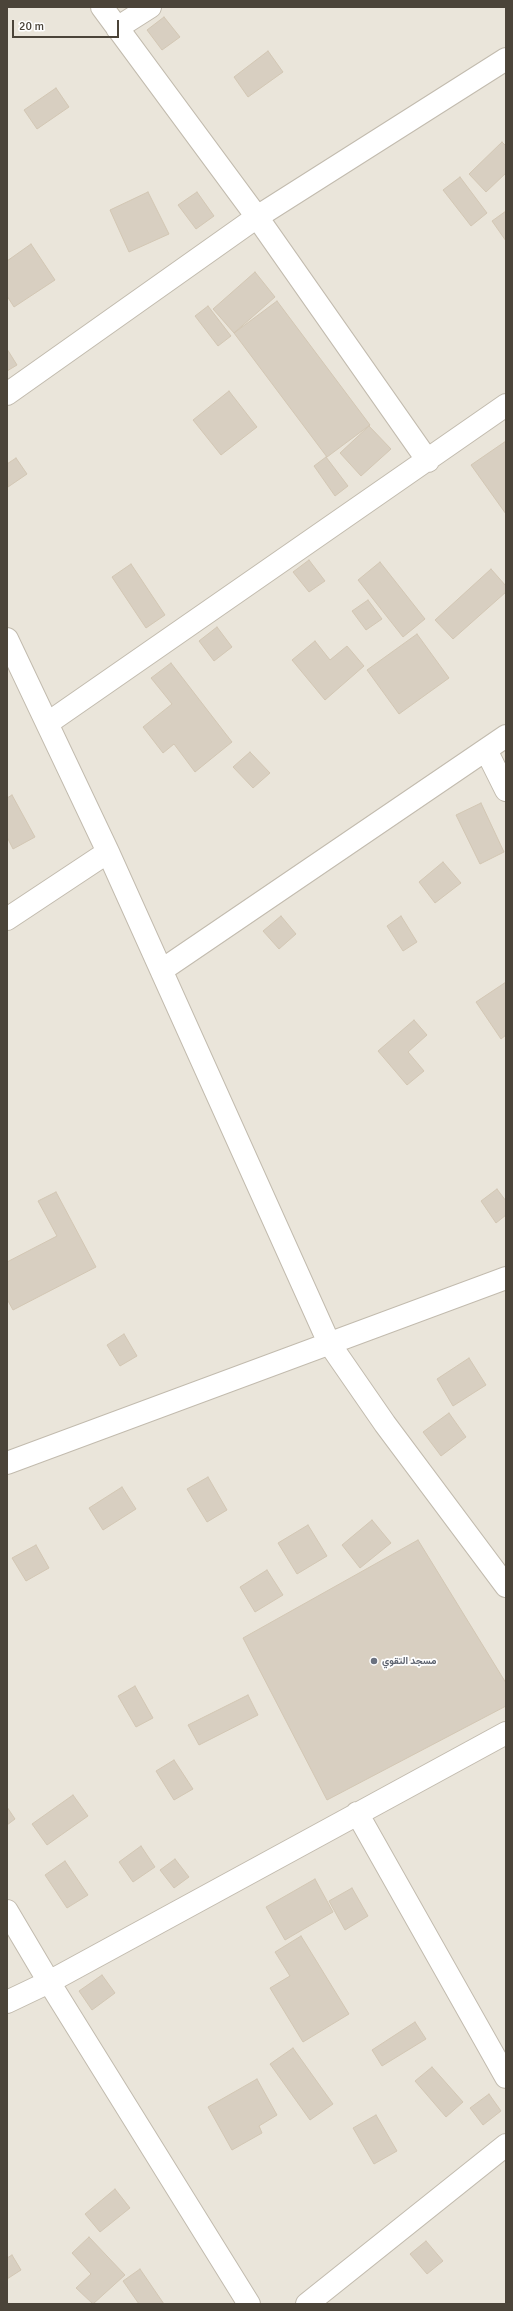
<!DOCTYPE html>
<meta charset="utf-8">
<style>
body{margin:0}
#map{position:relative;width:513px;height:2311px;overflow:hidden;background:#f6f3ec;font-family:Signika,sans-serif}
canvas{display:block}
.frame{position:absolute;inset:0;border:8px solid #4b4439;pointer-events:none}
.scale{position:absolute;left:12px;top:20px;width:107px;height:18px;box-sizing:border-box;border:2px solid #4b4439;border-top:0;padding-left:5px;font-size:12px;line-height:14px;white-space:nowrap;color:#4b4439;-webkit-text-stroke:3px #fff;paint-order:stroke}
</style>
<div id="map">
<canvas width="513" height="2311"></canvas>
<div class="frame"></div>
<div class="scale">20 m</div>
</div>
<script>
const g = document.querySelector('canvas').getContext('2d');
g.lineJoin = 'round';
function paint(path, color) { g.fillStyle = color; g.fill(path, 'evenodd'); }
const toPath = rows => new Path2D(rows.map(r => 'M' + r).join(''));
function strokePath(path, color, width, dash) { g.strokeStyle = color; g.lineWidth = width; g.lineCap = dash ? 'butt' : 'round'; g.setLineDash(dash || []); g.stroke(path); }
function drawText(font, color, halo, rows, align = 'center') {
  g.font = font + ' Signika,Vazirmatn,sans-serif'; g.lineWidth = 3.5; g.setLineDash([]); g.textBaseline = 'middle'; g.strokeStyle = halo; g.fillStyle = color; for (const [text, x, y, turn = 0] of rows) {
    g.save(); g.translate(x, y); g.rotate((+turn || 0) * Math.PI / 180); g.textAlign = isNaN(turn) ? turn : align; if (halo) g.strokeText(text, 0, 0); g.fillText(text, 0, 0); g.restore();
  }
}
const residential = toPath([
 [7,7,506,7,506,2304,7,2304]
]);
const building = toPath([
 [164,17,180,37,162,50,147,30,164,17],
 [268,51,283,72,248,97,234,77,268,51],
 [56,88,69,107,37,129,24,110,56,88],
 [502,142,506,146,506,173,486,192,469,174,502,142],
 [460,177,487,213,471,226,443,190,460,177],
 [148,192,169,234,129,252,110,210,148,192],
 [197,192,214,216,196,229,178,205,197,192],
 [506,211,506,241,492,221,506,211],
 [31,244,55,280,14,307,7,296,7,261,31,244],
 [255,272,275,297,234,333,213,309,255,272],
 [277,301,370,425,327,457,234,333,277,301],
 [208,306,231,336,218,346,195,316,208,306],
 [7,349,17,365,7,371,7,349],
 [229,391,257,427,221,455,193,420,229,391],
 [369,426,391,449,361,476,340,453,369,426],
 [506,441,506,514,471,465,506,441],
 [326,457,348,486,335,496,314,466,326,457],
 [16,458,27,474,8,487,7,464,16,458],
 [309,560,325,581,309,592,293,572,309,560],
 [380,562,425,619,403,637,358,580,380,562],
 [131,564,165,615,146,628,112,577,131,564],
 [491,569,506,586,506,592,453,639,435,620,491,569],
 [368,600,382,619,366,630,352,611,368,600],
 [217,627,232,647,214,661,199,641,217,627],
 [417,634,449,678,399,714,367,670,417,634],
 [315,641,330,660,347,646,364,666,325,700,292,660,315,641],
 [171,663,232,742,195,772,174,744,163,753,143,727,172,704,151,678,171,663],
 [250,752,270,773,253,788,233,767,250,752],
 [12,795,35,837,13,849,7,837,7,798,12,795],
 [481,803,504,852,480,864,456,815,481,803],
 [443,862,461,883,435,903,419,882,443,862],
 [281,916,296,934,279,949,263,931,281,916],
 [401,916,417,942,403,951,387,926,401,916],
 [506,982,506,1035,501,1039,476,1002,506,982],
 [414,1020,427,1035,408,1052,424,1071,407,1085,378,1051,414,1020],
 [497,1189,506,1201,506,1215,496,1223,481,1201,497,1189],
 [56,1192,96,1267,13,1310,7,1299,7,1262,57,1236,38,1201,56,1192],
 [124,1334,137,1356,120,1366,107,1345,124,1334],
 [469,1358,486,1385,453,1406,437,1379,469,1358],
 [449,1413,466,1437,441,1456,423,1432,449,1413],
 [208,1477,227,1510,207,1522,187,1489,208,1477],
 [122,1487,136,1509,103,1530,89,1508,122,1487],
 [372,1520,391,1543,360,1568,342,1545,372,1520],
 [308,1525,327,1556,297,1574,278,1543,308,1525],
 [418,1540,506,1683,506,1706,327,1800,243,1638,418,1540],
 [36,1545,49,1568,26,1581,12,1558,36,1545],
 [267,1570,283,1595,255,1612,240,1587,267,1570],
 [135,1686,153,1718,136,1727,118,1696,135,1686],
 [248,1695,258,1715,199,1745,188,1725,248,1695],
 [174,1760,193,1789,174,1800,156,1771,174,1760],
 [73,1795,88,1816,47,1845,32,1824,73,1795],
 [7,1807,15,1819,7,1825,7,1807],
 [141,1846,155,1867,133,1882,119,1862,141,1846],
 [175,1859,189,1877,174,1888,160,1870,175,1859],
 [65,1861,88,1895,67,1908,45,1875,65,1861],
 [315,1879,333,1912,285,1940,266,1907,315,1879],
 [352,1888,368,1916,345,1930,329,1901,352,1888],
 [301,1936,349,2014,303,2042,270,1988,290,1976,275,1952,301,1936],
 [102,1975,115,1993,92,2010,79,1991,102,1975],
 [415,2022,426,2039,382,2066,372,2050,415,2022],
 [293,2048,333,2104,310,2120,270,2064,293,2048],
 [432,2067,463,2102,446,2117,415,2081,432,2067],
 [257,2079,277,2115,259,2126,262,2133,232,2150,208,2107,257,2079],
 [489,2094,501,2111,483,2125,470,2108,489,2094],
 [376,2115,397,2151,374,2164,353,2128,376,2115],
 [115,2189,130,2208,100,2232,85,2214,115,2189],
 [89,2237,125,2275,93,2304,76,2288,91,2274,72,2253,89,2237],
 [426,2241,443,2261,427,2274,410,2254,426,2241],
 [12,2255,21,2270,7,2279,7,2258,12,2255],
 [140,2269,164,2304,139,2304,123,2281,140,2269]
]);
const street = toPath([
 [102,7,257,217,428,461],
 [117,28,150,7],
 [7,394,257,217,506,59],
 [7,639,108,852,329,1343,385,1424,506,1586],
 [48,723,506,405],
 [486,750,506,790],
 [7,919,108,852],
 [162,970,506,736],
 [7,1463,506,1278],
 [357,1813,506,2077],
 [7,1911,49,1982,249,2304],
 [7,2002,49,1982,506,1733],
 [307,2304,506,2145]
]);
const markers = [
 [374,1661,4,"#6b7280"]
];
const worshipNames = [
 ["مسجد التقوي",382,1661]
];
paint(residential, '#eae5da');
paint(building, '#d8cfc1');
strokePath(building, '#d3c7b4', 1);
strokePath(street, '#c2bbae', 24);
strokePath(street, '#fff', 22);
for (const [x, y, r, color] of markers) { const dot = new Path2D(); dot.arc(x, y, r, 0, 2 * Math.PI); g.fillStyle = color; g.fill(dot); strokePath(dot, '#fff', 1.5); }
drawText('bold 10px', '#5b616d', '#fff', worshipNames, 'left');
</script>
